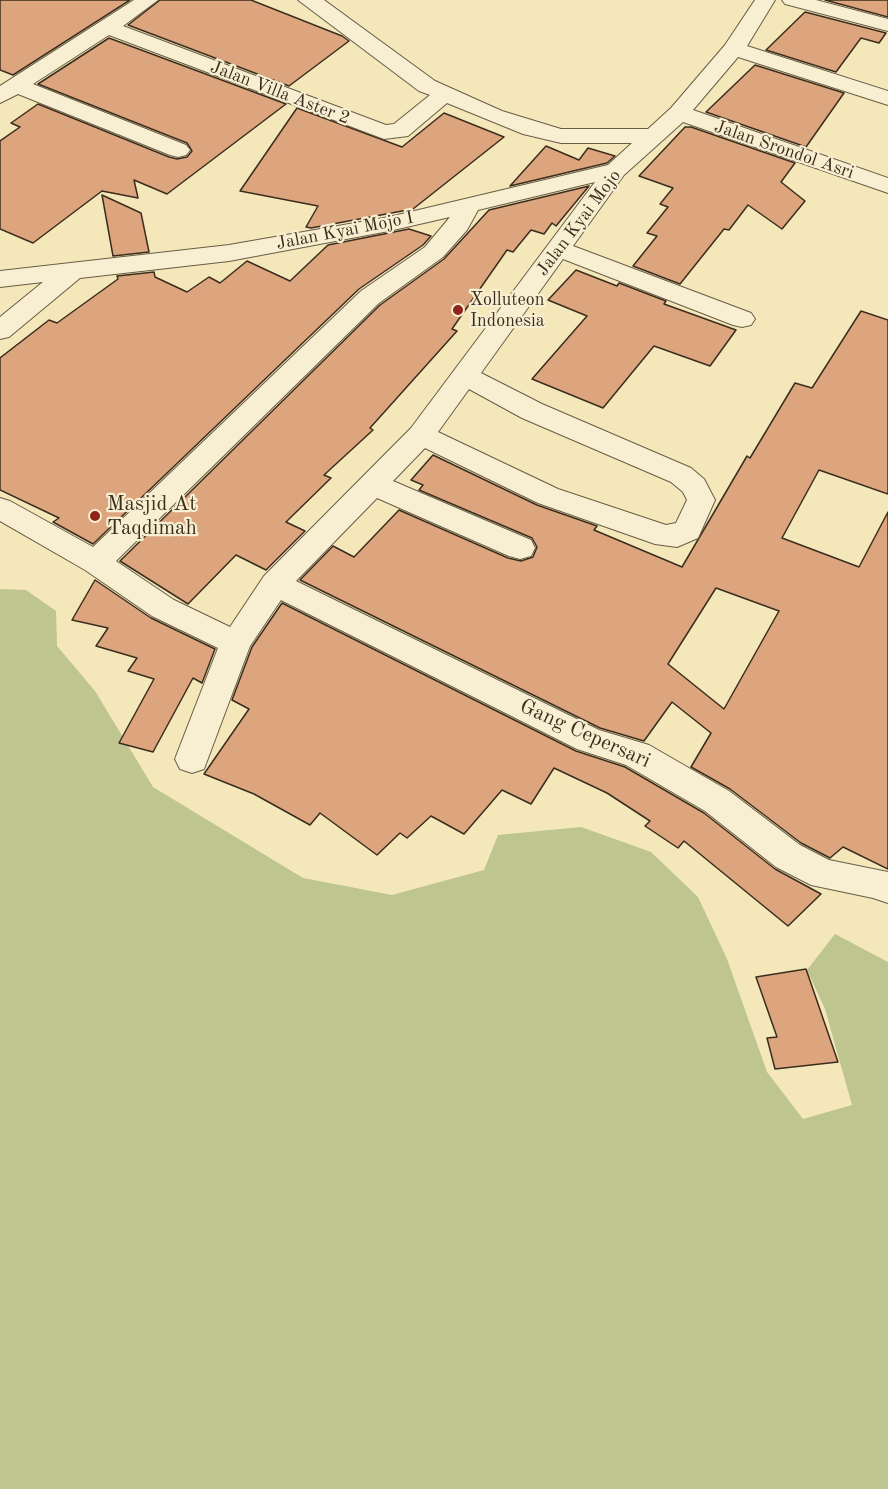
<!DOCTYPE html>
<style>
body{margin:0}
canvas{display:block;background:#f4e7ba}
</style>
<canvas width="888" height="1489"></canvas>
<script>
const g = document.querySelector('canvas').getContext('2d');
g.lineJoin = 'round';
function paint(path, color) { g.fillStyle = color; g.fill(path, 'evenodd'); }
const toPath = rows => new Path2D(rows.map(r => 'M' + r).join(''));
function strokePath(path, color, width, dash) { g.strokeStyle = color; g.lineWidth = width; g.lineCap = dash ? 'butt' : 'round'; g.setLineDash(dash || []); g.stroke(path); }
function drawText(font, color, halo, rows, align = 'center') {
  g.font = font + ' "Old Standard TT",serif'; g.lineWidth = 4.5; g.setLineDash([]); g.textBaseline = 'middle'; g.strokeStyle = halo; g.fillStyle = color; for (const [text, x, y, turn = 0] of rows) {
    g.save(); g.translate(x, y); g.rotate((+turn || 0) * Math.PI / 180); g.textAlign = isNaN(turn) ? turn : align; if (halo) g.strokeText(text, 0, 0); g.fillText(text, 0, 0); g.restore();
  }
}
const green = toPath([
 [0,589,26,590,56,611,57,646,95,691,153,787,303,878,392,895,484,870,498,835,581,827,651,852,698,897,727,959,767,1072,803,1119,852,1105,825,1009,807,970,835,934,888,962,888,1489,0,1489]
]);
const building = toPath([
 [0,0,130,0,13,75,0,70,0,0],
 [160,0,251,0,342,36,349,41,289,86,128,25,160,0],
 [825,0,888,0,888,17,825,0],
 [805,12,886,33,879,43,861,38,836,72,766,50,805,12],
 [109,38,286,104,167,194,134,180,138,198,102,191,33,243,0,229,0,141,20,127,11,123,38,104,169,157,177,159,187,157,192,151,187,143,38,84,109,38],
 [755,65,844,93,806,147,706,112,755,65],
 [297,108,402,147,444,113,504,137,413,209,311,228,306,227,318,206,240,191,297,108],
 [685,127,691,127,795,163,781,182,805,201,782,229,748,205,729,230,724,229,680,284,633,266,657,236,647,233,668,207,660,204,673,188,639,176,685,127],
 [546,146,579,160,588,148,615,156,607,163,510,186,546,146],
 [589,186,556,226,552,223,544,234,531,230,513,252,507,250,452,329,457,331,370,428,373,430,324,475,331,478,286,522,305,531,266,570,236,555,188,604,120,561,380,305,444,259,489,210,589,186],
 [102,195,141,213,149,252,113,256,102,195],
 [409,229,431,236,423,245,359,289,93,544,53,522,59,518,0,490,0,358,49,320,57,323,118,279,117,276,154,272,155,277,187,292,209,277,220,283,247,261,290,281,328,245,409,229],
 [576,270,617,286,619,283,666,301,664,304,736,330,710,366,654,346,603,408,532,379,587,316,548,300,576,270],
 [861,311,888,320,888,494,819,470,782,538,859,567,888,512,888,869,843,847,830,858,801,843,730,789,691,767,711,733,672,702,644,741,600,728,300,580,333,546,354,557,399,510,508,558,521,561,533,557,537,547,532,538,419,490,423,485,411,480,433,455,537,505,597,526,594,530,682,567,747,456,750,458,795,383,812,388,861,311],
 [716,588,779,611,724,709,668,664,716,588],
 [95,580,151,618,215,649,202,683,193,678,153,752,119,743,154,679,128,671,137,658,96,646,108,628,72,620,95,580],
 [282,603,576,751,625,767,704,813,775,869,821,894,788,926,684,841,678,848,645,826,650,821,607,793,554,768,531,804,502,790,464,834,431,816,407,838,400,833,377,855,320,813,310,825,254,794,204,774,249,709,232,700,252,647,282,603],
 [806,969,838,1062,775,1069,767,1038,777,1037,756,977,806,969]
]);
const minor = toPath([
 [134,0,158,0,123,26,386,125,394,124,430,95,419,91,298,0,324,0,435,81,502,111,561,129,648,129,671,108,725,45,755,0,775,0,747,46,888,91,888,105,738,57,693,110,888,178,888,193,683,122,624,175,573,246,751,313,755,319,751,325,742,327,733,325,563,259,481,373,542,404,691,468,704,479,715,500,698,538,677,547,655,544,538,503,425,448,393,481,531,540,535,548,531,556,520,559,509,556,377,498,296,581,599,730,649,745,729,791,800,845,829,860,888,872,888,903,873,898,811,885,776,867,705,811,626,765,577,749,281,600,250,646,204,769,192,773,180,769,175,759,218,648,152,616,85,570,0,521,0,498,10,501,93,547,361,291,425,247,450,217,389,231,229,261,80,278,9,337,0,339,0,317,43,282,0,287,0,271,229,245,389,217,608,165,632,143,561,143,523,134,447,103,408,136,384,139,109,35,33,84,186,145,190,150,186,155,178,157,170,155,18,94,0,103,0,86,134,0],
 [595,182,411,428,264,576,230,627,174,600,116,561,379,303,443,257,467,230,478,210,595,182],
 [469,389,522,418,671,482,683,492,687,500,676,523,666,525,558,489,438,432,469,389],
 [782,0,816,0,888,19,888,31,785,4,782,0]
]);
const markers = [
 [458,310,6,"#8f2418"],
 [95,516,6,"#8f2418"]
];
const farStreetnames = [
 ["Jalan Villa Aster 2",280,93,21],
 ["Jalan Srondol Asri",784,150,19],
 ["Jalan Kyai Mojo",579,223,-53],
 ["Jalan Kyai Mojo I",345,231,-11]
];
const farPoinames = [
 ["Xolluteon",470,300],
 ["Indonesia",470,321]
];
const poiNames = [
 ["Masjid At",107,504],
 ["Taqdimah",107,528]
];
const streetNames = [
 ["Gang Cepersari",585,734,24]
];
paint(green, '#bec58e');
paint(building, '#dca57d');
strokePath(building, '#3b2d1e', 1.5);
strokePath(minor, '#695c45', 2);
paint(minor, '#f8efd2');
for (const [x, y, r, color] of markers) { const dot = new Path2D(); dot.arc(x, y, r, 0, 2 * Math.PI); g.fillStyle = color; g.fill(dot); strokePath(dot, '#f8efd2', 2); }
drawText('18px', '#3b2d1e', '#f8efd2', farStreetnames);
drawText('18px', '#3b2d1e', '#f8efd2', farPoinames, 'left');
drawText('21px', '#3b2d1e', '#f8efd2', poiNames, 'left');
drawText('21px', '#3b2d1e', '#f8efd2', streetNames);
</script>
